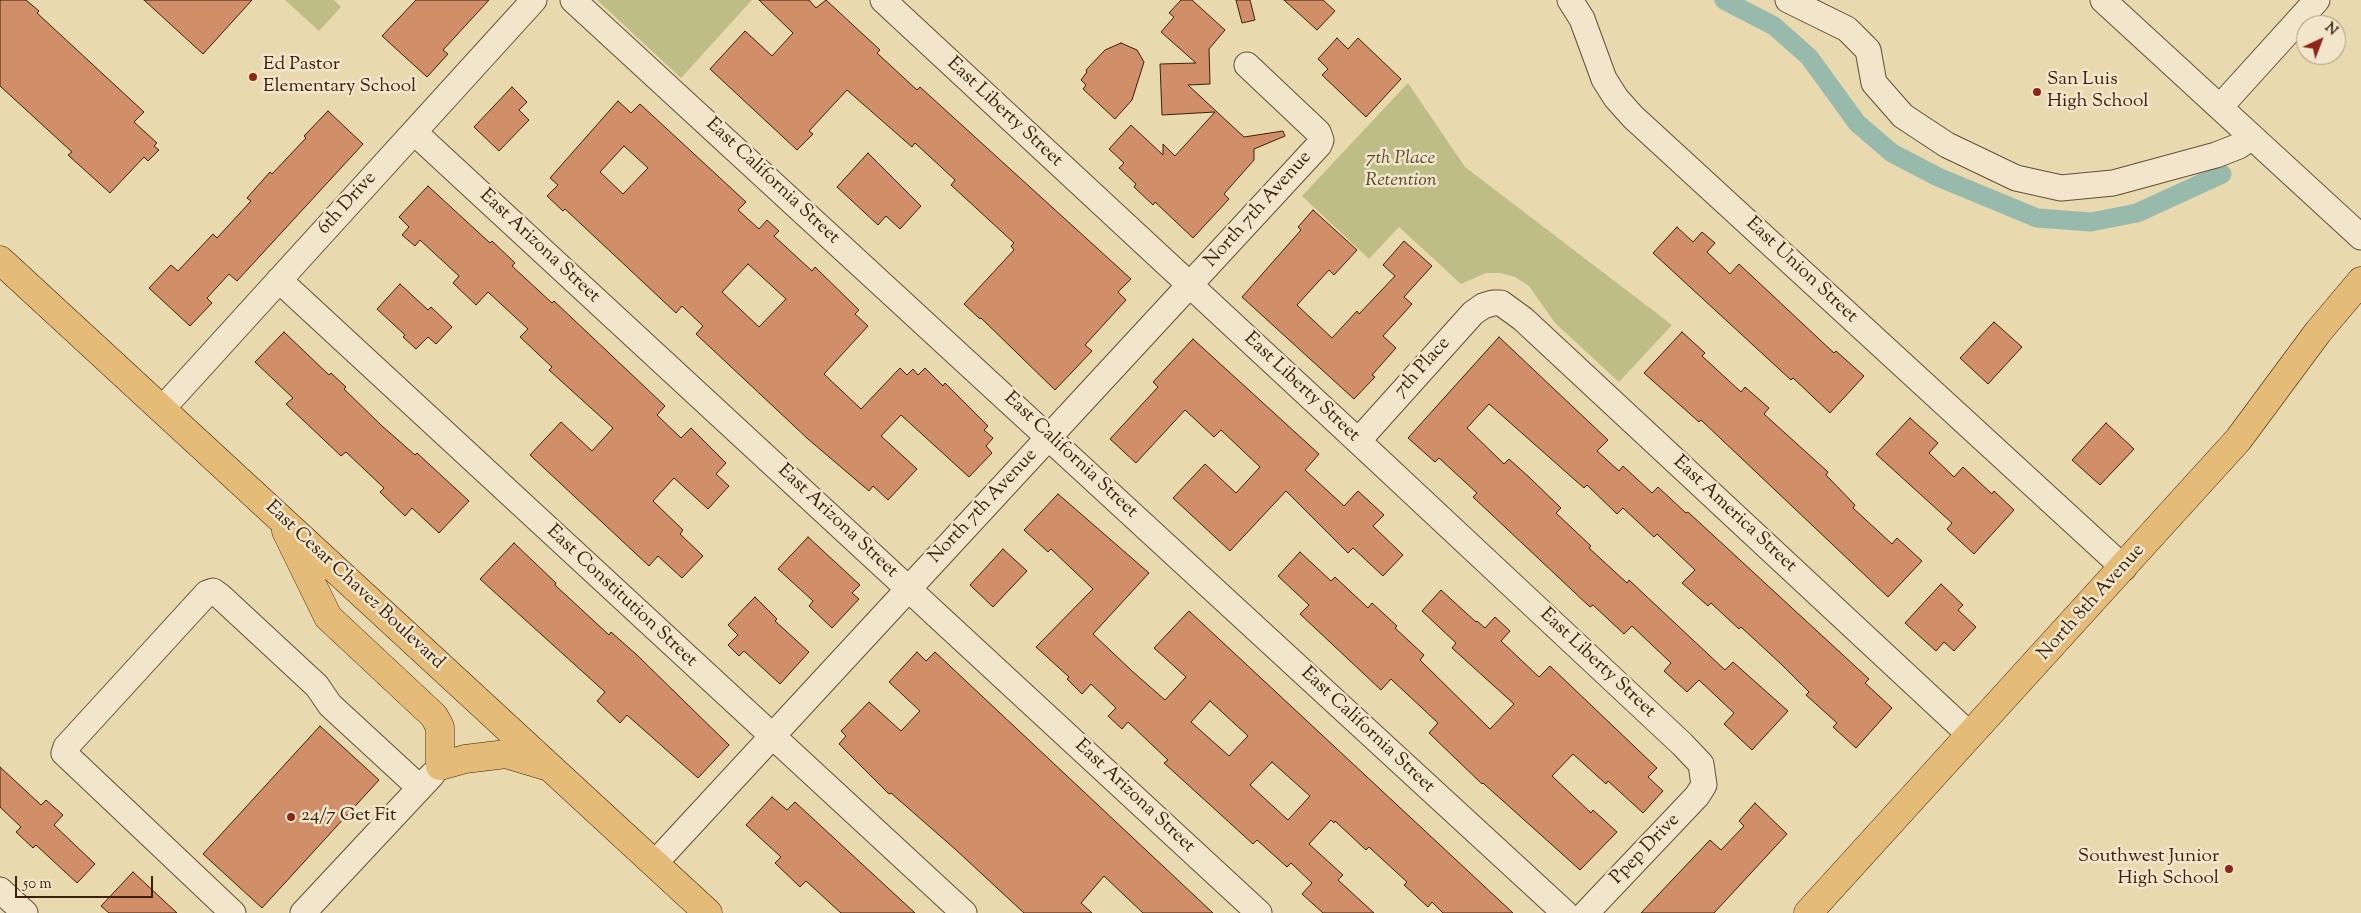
<!DOCTYPE html>
<style>
body{margin:0}
#map{position:relative;width:2361px;height:913px;overflow:hidden;background:#e9d9af;font-family:"Sorts Mill Goudy",serif}
canvas{display:block}
.north{position:absolute;left:2296px;top:15px;width:50px;height:50px;box-sizing:border-box;background:#f1e6cb;border:1px solid #a8977f;border-radius:50%;rotate:43deg;font-size:14px;font-weight:700;line-height:20px;text-align:center;color:#3b200c}
.north::after{content:'';display:block;margin:auto;width:18px;height:22px;background:#8f2418;clip-path:polygon(50% 0,100% 100%,50% 72%,0 100%)}
.scale{position:absolute;left:15px;top:876px;width:138px;height:22px;box-sizing:border-box;border:2px solid #3b200c;border-top:0;padding-left:6px;font-size:15px;line-height:18px;white-space:nowrap;color:#3b200c;-webkit-text-stroke:4px #f1e6cb;paint-order:stroke}
</style>
<div id="map">
<canvas width="2361" height="913"></canvas>
<div class="north">N</div>
<div class="scale">50 m</div>
</div>
<script>
const g = document.querySelector('canvas').getContext('2d');
g.lineJoin = 'round';
function paint(path, color) { g.fillStyle = color; g.fill(path, 'evenodd'); }
const toPath = rows => new Path2D(rows.map(r => 'M' + r).join(''));
function strokePath(path, color, width, dash) { g.strokeStyle = color; g.lineWidth = width; g.lineCap = dash ? 'butt' : 'round'; g.setLineDash(dash || []); g.stroke(path); }
function drawText(font, color, halo, rows, align = 'center') {
  g.font = font + ' "Sorts Mill Goudy",serif'; g.lineWidth = 5; g.setLineDash([]); g.textBaseline = 'middle'; g.strokeStyle = halo; g.fillStyle = color; for (const [text, x, y, turn = 0] of rows) {
    g.save(); g.translate(x, y); g.rotate((+turn || 0) * Math.PI / 180); g.textAlign = isNaN(turn) ? turn : align; if (halo) g.strokeText(text, 0, 0); g.fillText(text, 0, 0); g.restore();
  }
}
const green = toPath([
 [285,0,334,0,341,7,319,31],
 [597,0,752,0,681,78],
 [1408,83,1465,167,1672,325,1619,382,1555,323,1529,286,1515,277,1500,273,1486,273,1461,284,1399,227,1369,259,1302,196]
]);
const canal = toPath([
 [1724,0,1774,26,1809,57,1857,123,1892,153,1938,177,2037,218,2091,222,2137,213,2222,174]
]);
const building = toPath([
 [0,0,26,0,39,11,37,13,144,112,134,122,157,143,154,146,159,150,148,161,144,157,110,193,68,155,72,152,0,86,0,0],
 [144,0,252,0,203,54,144,0],
 [416,0,489,0,443,50,448,54,427,77,382,36,416,0],
 [759,0,809,0,816,8,826,0,880,50,877,53,917,90,920,87,1131,279,1118,292,1126,300,1085,345,1092,351,1055,390,981,318,980,319,964,304,1014,250,1011,246,1014,243,951,185,955,180,915,143,912,147,847,90,809,131,813,134,797,150,710,69,745,31,772,56,793,33,759,0],
 [1181,0,1192,0,1225,30,1209,49,1210,84,1188,85,1244,137,1283,131,1285,136,1254,149,1254,160,1224,194,1229,199,1193,238,1155,202,1153,205,1134,187,1136,184,1119,168,1124,163,1109,149,1131,125,1163,155,1163,144,1175,156,1215,112,1162,115,1160,64,1196,63,1161,32,1174,17,1169,13,1181,0],
 [1236,0,1250,0,1255,20,1242,23,1236,0],
 [1284,0,1323,0,1335,11,1317,30,1284,0],
 [1337,38,1348,49,1358,38,1401,79,1366,117,1322,75,1328,69,1318,59,1337,38],
 [1121,43,1137,50,1144,62,1132,100,1115,119,1083,89,1086,85,1081,80,1087,72,1086,70,1105,50,1121,43],
 [512,87,527,102,519,110,529,120,499,151,474,127,512,87],
 [618,101,631,113,640,104,746,202,738,210,759,229,767,220,779,231,774,236,812,271,815,267,859,310,855,314,868,326,824,374,861,409,900,368,907,375,913,369,918,375,925,368,943,386,945,383,988,426,984,430,993,438,986,446,992,453,969,477,901,415,881,436,917,469,888,500,873,486,869,491,808,439,696,334,703,326,682,306,676,313,565,209,563,211,547,196,558,185,550,178,618,101],
 [624,146,648,168,623,194,600,172,624,146],
 [748,264,786,299,759,327,722,292,748,264],
 [328,111,363,144,237,281,229,274,207,298,212,303,190,326,149,288,171,265,178,271,213,234,217,238,251,201,247,198,270,172,272,174,306,138,304,136,328,111],
 [868,153,921,206,900,229,886,216,878,225,837,187,868,153],
 [428,186,490,243,492,241,515,263,512,266,552,303,554,301,665,406,657,415,681,438,691,428,726,463,716,474,729,486,708,509,674,478,653,501,683,530,680,534,703,556,682,578,658,556,649,566,530,455,561,422,592,451,613,428,549,370,552,367,520,337,528,329,488,292,476,305,453,283,459,276,420,240,415,246,402,235,409,227,399,217,428,186],
 [1313,210,1357,250,1334,275,1329,270,1297,305,1332,338,1357,311,1359,314,1395,276,1383,265,1404,241,1432,266,1404,297,1412,304,1383,336,1396,348,1372,375,1375,377,1354,399,1242,297,1301,230,1298,227,1313,210],
 [1677,227,1693,242,1702,232,1715,243,1707,252,1730,274,1739,264,1834,353,1836,351,1864,376,1830,413,1793,378,1791,380,1653,253,1677,227],
 [400,284,428,310,431,307,452,327,436,344,428,337,416,349,403,337,405,335,377,309,400,284],
 [1994,322,2022,347,1988,384,1960,358,1994,322],
 [284,332,329,375,331,373,346,387,344,389,381,425,415,455,417,453,469,501,439,533,412,508,405,516,380,492,384,488,346,452,341,456,286,404,293,398,255,362,284,332],
 [1682,332,1705,353,1702,356,1741,392,1745,387,1769,408,1764,414,1828,472,1826,475,1855,505,1853,508,1892,544,1897,538,1922,561,1888,597,1701,420,1699,422,1644,373,1682,332],
 [1499,337,1608,440,1597,451,1619,471,1623,466,1652,493,1658,487,1686,513,1688,512,1869,679,1865,683,1892,708,1856,748,1833,727,1837,723,1806,695,1809,692,1781,664,1741,627,1739,629,1711,603,1708,606,1682,583,1695,570,1657,534,1654,537,1623,508,1617,514,1587,485,1584,488,1489,404,1467,428,1504,464,1509,459,1530,478,1561,508,1556,513,1591,546,1589,548,1627,583,1629,580,1725,670,1733,662,1788,711,1752,750,1724,724,1734,713,1699,680,1687,692,1664,671,1671,663,1632,626,1624,634,1593,605,1590,607,1473,497,1477,493,1439,458,1435,462,1408,438,1499,337],
 [1193,339,1319,454,1305,470,1344,506,1358,491,1384,515,1373,526,1403,555,1383,576,1353,548,1348,553,1286,491,1230,551,1173,498,1205,464,1236,493,1260,467,1221,430,1214,437,1185,410,1136,463,1110,439,1158,387,1153,382,1193,339],
 [1910,418,1938,443,1929,453,1954,477,1963,467,1992,494,1994,491,2014,510,1974,554,1947,529,1952,523,1876,454,1910,418],
 [2106,423,2134,449,2100,485,2072,460,2106,423],
 [1058,494,1149,573,1093,634,1132,671,1165,700,1186,677,1154,648,1189,611,1513,913,1443,913,1432,902,1428,907,1404,885,1407,882,1369,847,1366,850,1335,821,1334,823,1331,820,1309,844,1343,875,1338,880,1374,913,1323,913,1302,894,1312,883,1291,863,1287,867,1257,840,1253,844,1164,763,1168,760,1128,722,1122,729,1108,716,1116,708,1091,684,1082,694,1067,679,1069,677,1036,647,1093,589,1051,549,1048,552,1024,530,1058,494],
 [1210,701,1248,736,1229,756,1191,722,1210,701],
 [1272,762,1310,796,1288,820,1250,785,1272,762],
 [808,537,860,585,852,593,859,599,832,628,809,606,813,601,778,569,808,537],
 [514,543,556,583,555,585,609,635,611,632,638,656,729,745,698,778,627,715,620,723,597,701,605,692,480,579,514,543],
 [1003,549,1027,571,993,607,970,585,1003,549],
 [1300,552,1331,581,1335,577,1368,608,1372,603,1397,626,1395,628,1424,655,1420,660,1490,729,1514,704,1452,648,1456,643,1422,611,1441,590,1476,622,1477,621,1485,628,1495,617,1510,631,1501,641,1539,677,1550,666,1657,768,1648,777,1663,791,1643,813,1608,781,1606,784,1573,754,1552,776,1591,813,1593,810,1617,832,1580,870,1483,783,1482,784,1429,733,1438,723,1391,679,1381,690,1300,614,1309,605,1278,576,1300,552],
 [1941,584,1963,605,1958,610,1976,627,1954,651,1944,642,1936,651,1905,623,1941,584],
 [755,597,777,619,775,621,809,652,780,684,744,651,739,656,728,645,738,635,728,625,755,597],
 [917,652,926,661,935,652,1213,913,1143,913,1104,876,1081,903,1092,913,1024,913,955,849,891,793,889,794,839,744,846,736,841,731,869,702,901,731,920,711,889,682,917,652],
 [320,726,379,780,262,908,203,854,320,726],
 [0,767,41,805,46,800,63,815,54,825,95,864,77,883,36,845,33,848,16,832,21,827,0,807,0,767],
 [772,797,787,810,795,802,915,913,841,913,806,881,800,887,775,863,781,857,746,825,772,797],
 [1755,803,1787,834,1714,913,1641,913,1710,840,1721,850,1744,826,1739,821,1755,803],
 [133,872,177,913,109,913,101,906,133,872]
]);
const minor = toPath([
 [573,0,1565,913],
 [883,0,1358,441,1682,744,1701,764,1704,785,1697,796,1586,913],
 [1570,0,1582,19,1604,79,1616,98,1633,117,2124,568],
 [1788,0,1847,29,1868,50,1874,83,1903,116,1947,145,2016,178,2061,188,2113,183,2216,155,2239,146,2252,137],
 [2103,0,2361,237],
 [2220,107,2317,0],
 [414,132,1259,913],
 [279,280,964,913],
 [162,409,534,0],
 [1358,441,1473,313,1483,306,1493,303,1501,303,1523,319,1970,735],
 [655,863,1319,145,1321,140,1318,132,1247,65],
 [0,890,25,913],
 [233,913,64,753,66,747,207,593,213,591,220,596,317,686,330,705,420,788],
 [303,913,432,775]
]);
const major = toPath([
 [1808,913,2238,440,2318,332,2361,281]
]);
const highway = toPath([
 [0,260,708,913],
 [286,531,328,617,434,716,440,727,440,766,465,759,506,754,546,766]
]);
const markers = [
 [253,77,5,"#8f2418"],
 [2037,92,5,"#8f2418"],
 [291,817,5,"#8f2418"],
 [2229,869,5,"#8f2418"]
];
const poiNames = [
 ["Ed Pastor",263,66],
 ["Elementary School",263,88],
 ["San Luis",2047,81],
 ["High School",2047,103],
 ["24/7 Get Fit",301,817],
 ["Southwest Junior",2219,858,"right"],
 ["High School",2219,880,"right"]
];
const streetNames = [
 ["East Liberty Street",1004,113,43],
 ["East California Street",772,182,43],
 ["6th Drive",348,204,-48],
 ["North 7th Avenue",1259,210,-48],
 ["East Arizona Street",539,247,43],
 ["East Union Street",1801,271,43],
 ["7th Place",1423,368,-48],
 ["East Liberty Street",1301,388,43],
 ["East California Street",1070,456,43],
 ["North 7th Avenue",984,507,-47],
 ["East America Street",1734,515,43],
 ["East Arizona Street",837,522,43],
 ["East Cesar Chavez Boulevard",354,586,43],
 ["East Constitution Street",621,597,43],
 ["North 8th Avenue",2092,603,-48],
 ["East Liberty Street",1597,664,43],
 ["East California Street",1367,731,43],
 ["East Arizona Street",1134,797,43],
 ["Ppep Drive",1646,850,-46]
];
const parkNames = [
 ["7th Place",1401,160],
 ["Retention",1401,182]
];
paint(green, '#bebd86');
strokePath(canal, '#97baad', 19);
paint(building, '#d08f68');
strokePath(building, '#3b200c', 1);
strokePath(minor, '#664e35', 27);
strokePath(major, '#3b200c', 29);
strokePath(highway, '#3b200c', 29);
strokePath(minor, '#f1e6cb', 25);
strokePath(major, '#e4bc78', 28);
strokePath(highway, '#e4bc78', 28);
for (const [x, y, r, color] of markers) { const dot = new Path2D(); dot.arc(x, y, r, 0, 2 * Math.PI); g.fillStyle = color; g.fill(dot); strokePath(dot, '#f1e6cb', 2); }
drawText('19px', '#3b200c', '#f1e6cb', poiNames, 'left');
drawText('19px', '#3b200c', '#f1e6cb', streetNames);
drawText('italic 19px', '#5c472a', '#f1e6cb', parkNames);
</script>
